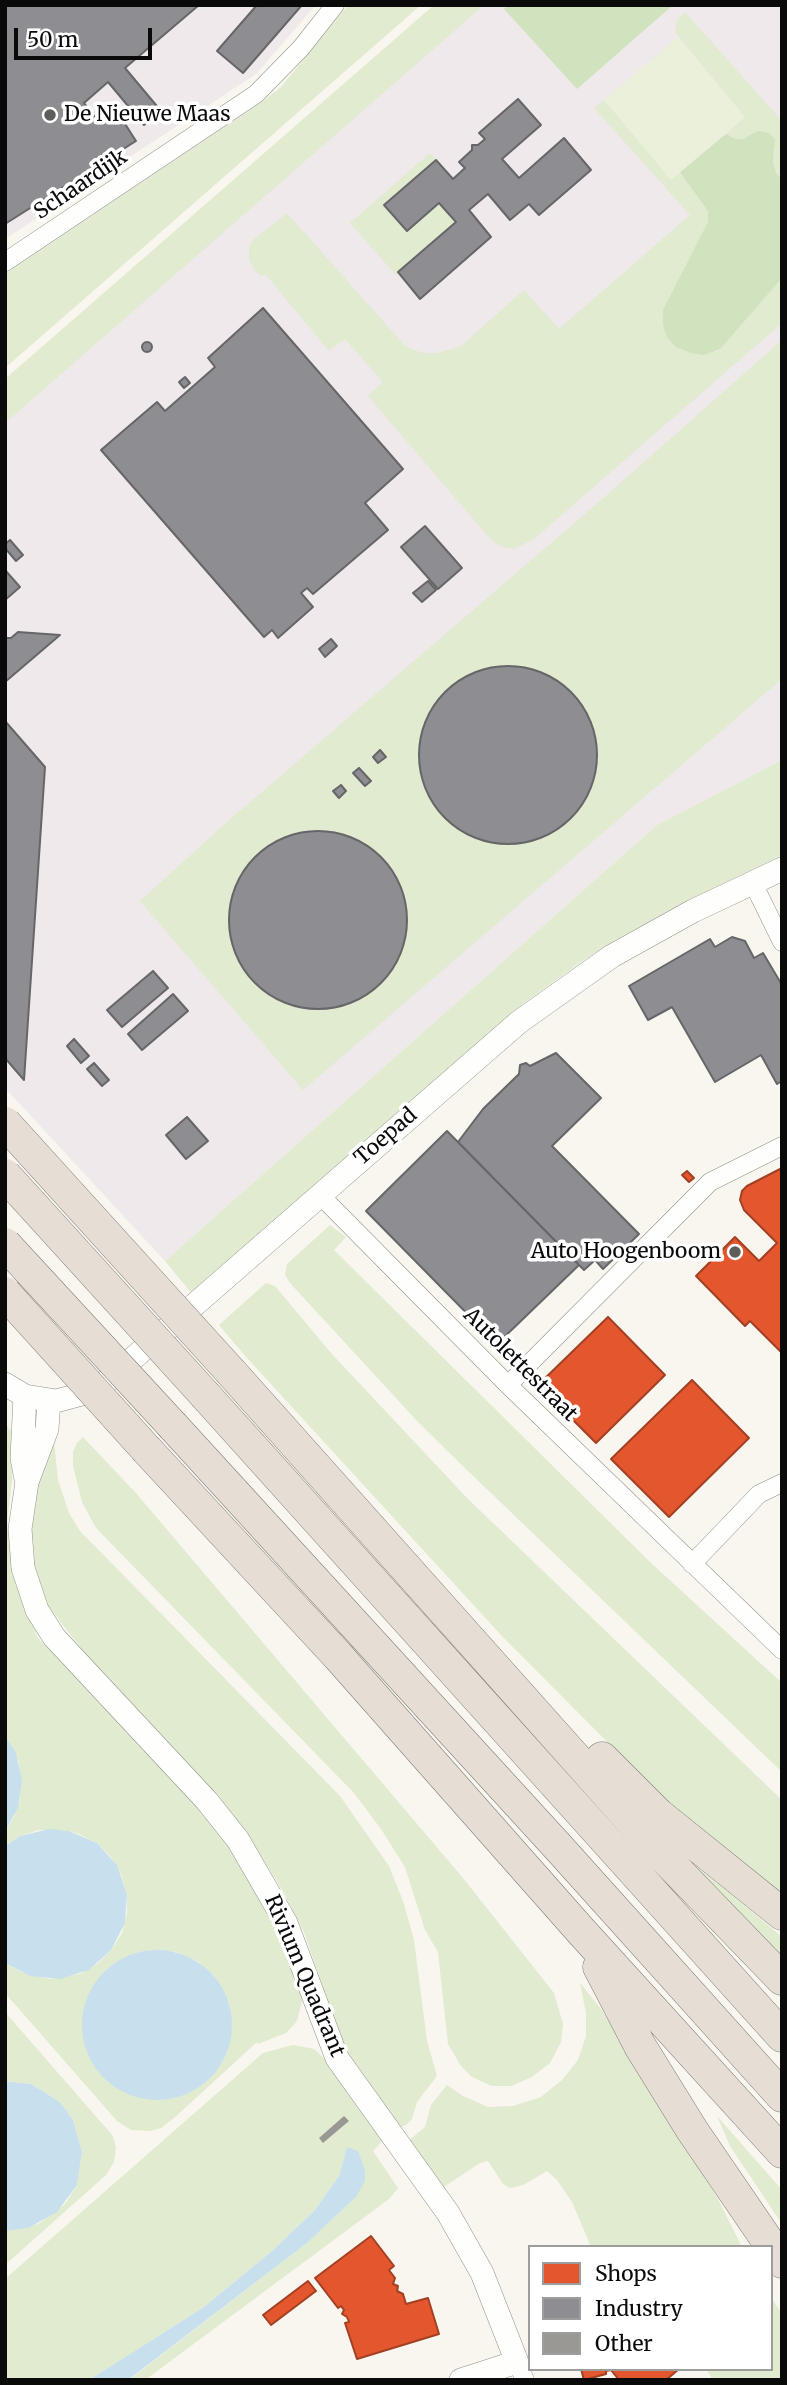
<!DOCTYPE html>
<style>
body{margin:0}
#map{position:relative;width:787px;height:2385px;overflow:hidden;background:#f8f6ee;font-family:Merriweather,serif}
canvas{display:block}
.frame{position:absolute;inset:0;border:7px solid #0a0a0a;pointer-events:none}
.legend{position:absolute;left:528px;top:2245px;width:245px;height:126px;box-sizing:border-box;background:#fff;border:2px solid #9d9d9d;margin:0;padding:9px 12px;list-style:none;font-size:21px;color:#0a0a0a}
.legend li{display:flex;align-items:center;gap:14px;height:35px}
.legend b{width:35px;border:2px solid #9d9d9d}
.scale{position:absolute;left:14px;top:28px;width:138px;height:32px;box-sizing:border-box;border:4px solid #0a0a0a;border-top:0;padding-left:9px;font-size:21px;line-height:24px;white-space:nowrap;color:#0a0a0a;-webkit-text-stroke:5px #fff;paint-order:stroke}
</style>
<div id="map">
<canvas width="787" height="2385"></canvas>
<div class="frame"></div>
<ul class="legend">
<li><b style="height:19px;background:#e4572e"></b>Shops</li>
<li><b style="height:19px;background:#8d8d92"></b>Industry</li>
<li><b style="height:19px;background:#9a9894"></b>Other</li>
</ul>
<div class="scale">50 m</div>
</div>
<script>
const g = document.querySelector('canvas').getContext('2d');
g.lineJoin = 'round';
function paint(path, color) { g.fillStyle = color; g.fill(path, 'evenodd'); }
const toPath = rows => new Path2D(rows.map(r => 'M' + r).join(''));
function strokePath(path, color, width, dash) { g.strokeStyle = color; g.lineWidth = width; g.lineCap = dash ? 'butt' : 'round'; g.setLineDash(dash || []); g.stroke(path); }
function drawText(font, color, halo, rows, align = 'center') {
  g.font = font + ' Merriweather,serif'; g.lineWidth = 7; g.setLineDash([]); g.textBaseline = 'middle'; g.strokeStyle = halo; g.fillStyle = color; for (const [text, x, y, turn = 0] of rows) {
    g.save(); g.translate(x, y); g.rotate((+turn || 0) * Math.PI / 180); g.textAlign = isNaN(turn) ? turn : align; if (halo) g.strokeText(text, 0, 0); g.fillText(text, 0, 0); g.restore();
  }
}
const industrial = toPath([
 [5,5,316,5,256,74,5,239],
 [452,5,782,5,782,760,657,825,165,1261,5,1088,5,392]
]);
const green = toPath([
 [348,5,421,5,5,368,5,274,262,102,281,87],
 [434,5,484,5,5,423,5,379],
 [685,12,782,121,782,179,776,173,773,162,775,150,758,131,743,139,735,139,726,134,745,117,675,32,677,20],
 [604,100,671,179,680,172,708,211,714,353,720,349,782,278,782,323,534,539,514,549,506,548,493,542,368,396,383,382,345,339,329,351,266,275,261,276,255,271,249,259,249,248,253,240,287,213,406,347,423,353,439,353,461,346,524,290,559,329,690,215,594,108],
 [430,153,436,160,384,205,439,203,456,222,396,275,350,223],
 [782,340,782,679,303,1090,140,901,227,822,608,494],
 [510,665,538,670,565,686,585,709,596,738,597,769,587,798,567,822,541,838,510,845,480,840,454,827,435,807,422,782,418,754,423,726,436,701,457,681,482,669],
 [321,830,349,836,376,851,396,874,407,903,407,934,397,964,378,987,351,1004,321,1010,290,1005,265,992,245,972,233,947,229,919,234,891,247,866,267,847,293,834],
 [782,760,782,857,737,877,617,939,581,962,524,1003,193,1295,165,1261,657,825],
 [330,1225,346,1237,334,1250,650,1562,782,1683,782,1772,468,1471,418,1422,290,1283,285,1275,287,1264],
 [266,1283,275,1286,331,1353,468,1499,782,1800,782,1896,662,1797,501,1635,247,1358,219,1325],
 [5,1423,13,1434,12,1480,7,1523,15,1581,38,1638,120,1722,223,1836,285,1942,304,1993,297,2021,286,2033,258,2044,257,2042,174,2118,161,2128,150,2131,131,2130,117,2121,5,1993,5,1963,21,1972,50,1979,80,1974,97,1964,111,1950,122,1933,127,1913,127,1894,121,1874,111,1857,97,1843,79,1834,69,1831,39,1830,20,1836,5,1846,5,1831,14,1817,20,1799,19,1762,5,1736],
 [150,1950,176,1952,199,1962,229,2002,232,2028,227,2052,221,2064,204,2083,182,2095,110,2083,93,2064,83,2015,90,1991,105,1971,115,1963],
 [51,1436,54,1441,58,1480,69,1513,80,1531,340,1796,389,1866,403,1901,414,1940,427,2041,437,2076,417,2102,412,2119,406,2125,399,2128,351,2060,336,2026,304,1932,281,1888,245,1830,205,1782,94,1665,45,1602,36,1580,29,1539,33,1499],
 [83,1437,135,1492,463,1878,554,1993,563,2024,561,2042,550,2063,532,2077,511,2086,492,2086,472,2077,461,2066,448,2044,438,1952,425,1930,405,1867,381,1829,354,1793,96,1528,82,1502,73,1466,73,1452,77,1443],
 [685,1858,726,1890,782,1937,782,1960],
 [580,1983,601,2009,718,2199,742,2247,591,2247,572,2202,557,2180,547,2171,523,2185,510,2188,503,2184,488,2161,480,2163,442,2188,408,2141,425,2127,431,2105,447,2085,463,2096,488,2107,513,2106,541,2097,562,2080,578,2060,586,2036,586,2013],
 [5,2012,113,2136,116,2148,114,2162,106,2175,5,2265,5,2231,38,2224,65,2204,77,2185,82,2152,73,2120,60,2102,31,2084,5,2081],
 [293,2045,314,2049,329,2063,385,2138,373,2151,398,2188,389,2199,145,2380,129,2380,307,2243,356,2197,347,2147,339,2176,314,2211,273,2250,204,2307,89,2380,5,2380,5,2279,263,2053],
 [717,2116,782,2190,782,2224,730,2146],
 [771,2298,782,2313,782,2380,713,2380,706,2369,771,2369]
]);
const forest = toPath([
 [508,5,673,5,577,89,504,9],
 [758,131,768,133,775,139,773,162,776,173,782,179,782,278,720,349,704,355,691,353,676,347,667,337,663,325,663,310,708,222,708,211,680,172,726,134,735,139,743,139]
]);
const pitch = toPath([
 [678,37,745,117,671,180,604,100]
]);
const water = toPath([
 [5,1736,16,1753,22,1781,18,1808,5,1831],
 [49,1829,69,1831,97,1843,117,1865,127,1894,125,1923,111,1950,89,1970,60,1979,30,1976,5,1963,5,1846,20,1836],
 '82 2025a75 75 0 1 1 150 0a75 75 0 1 1-150 0Z',
 [5,2081,31,2084,60,2102,73,2120,82,2152,77,2185,57,2212,28,2228,5,2231],
 [347,2147,358,2151,365,2171,365,2181,356,2197,307,2243,128,2380,89,2380,204,2307,273,2250,314,2211,339,2176]
]);
const shops = toPath([
 [782,1168,782,1351,781,1352,750,1321,745,1326,696,1276,735,1237,759,1261,777,1243,744,1210,740,1200,742,1191,747,1186,782,1168],
 [687,1171,694,1178,689,1182,682,1175,687,1171],
 [608,1317,665,1375,596,1443,538,1385,608,1317],
 [692,1380,749,1438,669,1517,611,1459,692,1380],
 [371,2236,394,2266,389,2270,395,2278,393,2284,398,2286,397,2291,403,2294,406,2304,428,2298,439,2334,357,2359,345,2323,349,2322,347,2317,342,2314,344,2310,341,2306,338,2308,315,2278,371,2236],
 [308,2281,316,2291,271,2325,263,2315,308,2281],
 [581,2369,679,2369,666,2380,619,2380,611,2370,606,2371,606,2374,584,2380,581,2369]
]);
const industry = toPath([
 [5,5,199,5,125,68,161,111,144,125,108,82,84,103,95,117,113,105,136,141,5,224,5,5],
 [257,5,302,5,243,73,217,51,257,5],
 [518,99,541,125,502,159,519,178,564,138,591,170,539,215,529,204,510,220,488,194,469,210,491,237,420,299,398,272,456,222,439,203,407,231,384,205,436,160,453,179,465,168,459,162,472,150,472,145,478,145,485,139,479,133,518,99],
 [263,308,403,469,365,503,388,530,313,594,307,588,301,593,313,607,278,638,272,630,264,637,101,450,157,402,165,411,215,367,208,358,263,308],
 '142 347a5 5 0 1 1 10 0a5 5 0 1 1-10 0Z',
 [185,377,190,383,184,388,179,382,185,377],
 [425,526,462,568,438,589,401,547,425,526],
 [10,540,23,555,16,561,5,548,5,544,10,540],
 [5,570,20,587,5,600,5,570],
 [428,581,436,590,422,602,413,593,428,581],
 [18,632,60,635,5,682,5,638,11,638,18,632],
 [331,639,337,646,325,657,319,649,331,639],
 '419 755a89 89 0 1 1 178 0a89 89 0 1 1-178 0Z',
 [5,721,45,767,24,1080,5,1058,5,721],
 [380,750,386,757,378,763,373,757,380,750],
 [359,768,371,781,365,786,353,773,359,768],
 [341,785,346,791,339,798,333,791,341,785],
 '229 920a89 89 0 1 1 178 0a89 89 0 1 1-178 0Z',
 [732,937,745,941,754,958,763,953,782,985,782,1081,777,1084,761,1055,715,1082,672,1007,648,1020,629,986,710,939,715,947,732,937],
 [153,971,168,988,122,1027,107,1010,153,971],
 [173,994,188,1011,142,1050,128,1034,173,994],
 [74,1039,89,1056,81,1063,67,1046,74,1039],
 [556,1053,601,1098,552,1146,639,1234,603,1269,595,1260,584,1270,458,1142,483,1109,519,1074,520,1065,526,1063,530,1066,556,1053],
 [94,1063,109,1080,102,1086,87,1069,94,1063],
 [187,1117,208,1141,186,1159,166,1135,187,1117],
 [447,1131,579,1265,497,1344,366,1211,447,1131]
]);
const building = toPath([
 [344,2116,349,2121,323,2143,319,2138]
]);
const minor = toPath([
 [5,262,256,94,301,48,335,5],
 [752,881,782,942],
 [320,1195,508,1385,782,1650],
 [508,1385,710,1182,782,1146],
 [692,1564,759,1494,782,1483],
 [517,2362,525,2380]
]);
const tertiary = toPath([
 [5,1384,25,1396,56,1401,82,1394,106,1382,519,1022,612,956,693,911,782,869],
 [25,1396,22,1458,26,1479],
 [49,1400,47,1429,27,1482,20,1529,23,1568,37,1610,54,1637,207,1801,238,1840,286,1923,337,2058,448,2213,482,2273,517,2362,461,2380]
]);
const motorway = toPath([
 [231,1372,662,1855,782,1979],
 [206,1396,782,2036],
 [173,1426,559,1848,782,2096],
 [147,1450,338,1656,581,1931,782,2152],
 [602,1758,658,1814,782,1914],
 [599,1967,640,2046,692,2130,782,2262]
]);
const motorwayBridge = toPath([
 [5,1123,231,1372],
 [5,1175,206,1396],
 [5,1244,173,1426],
 [5,1293,147,1450]
]);
const markers = [
 [50,115,7,"#5d5d5a"],
 [735,1252,7,"#5d5d5a"]
];
const poiNames = [
 ["De Nieuwe Maas",64,115],
 ["Auto Hoogenboom",721,1252,"right"]
];
const streetNames = [
 ["Schaardijk",81,185,-34],
 ["Toepad",386,1137,-41],
 ["Autolettestraat",520,1365,45],
 ["Rivium Quadrant",304,1976,67]
];
paint(industrial, '#efe9eb');
paint(green, '#e0ebd0');
paint(forest, '#d1e2bf');
paint(pitch, '#eaf0d9');
paint(water, '#c8e0ee');
paint(shops, '#e4572e');
strokePath(shops, '#a34023', 2);
paint(industry, '#8d8d92');
strokePath(industry, '#666669', 2);
paint(building, '#9a9894');
strokePath(minor, '#91908d', 19);
strokePath(tertiary, '#91908d', 24);
strokePath(motorway, '#7e7e7a', 33);
strokePath(minor, '#fefefc', 18);
strokePath(tertiary, '#fefefc', 23);
strokePath(motorway, '#e6ddd4', 32);
strokePath(motorwayBridge, '#7e7e7a', 33, []);
strokePath(motorwayBridge, '#e6ddd4', 32);
for (const [x, y, r, color] of markers) { const dot = new Path2D(); dot.arc(x, y, r, 0, 2 * Math.PI); g.fillStyle = color; g.fill(dot); strokePath(dot, '#fff', 2.5); }
drawText('21px', '#0a0a0a', '#fff', poiNames, 'left');
drawText('21px', '#0a0a0a', '#fff', streetNames);
</script>
